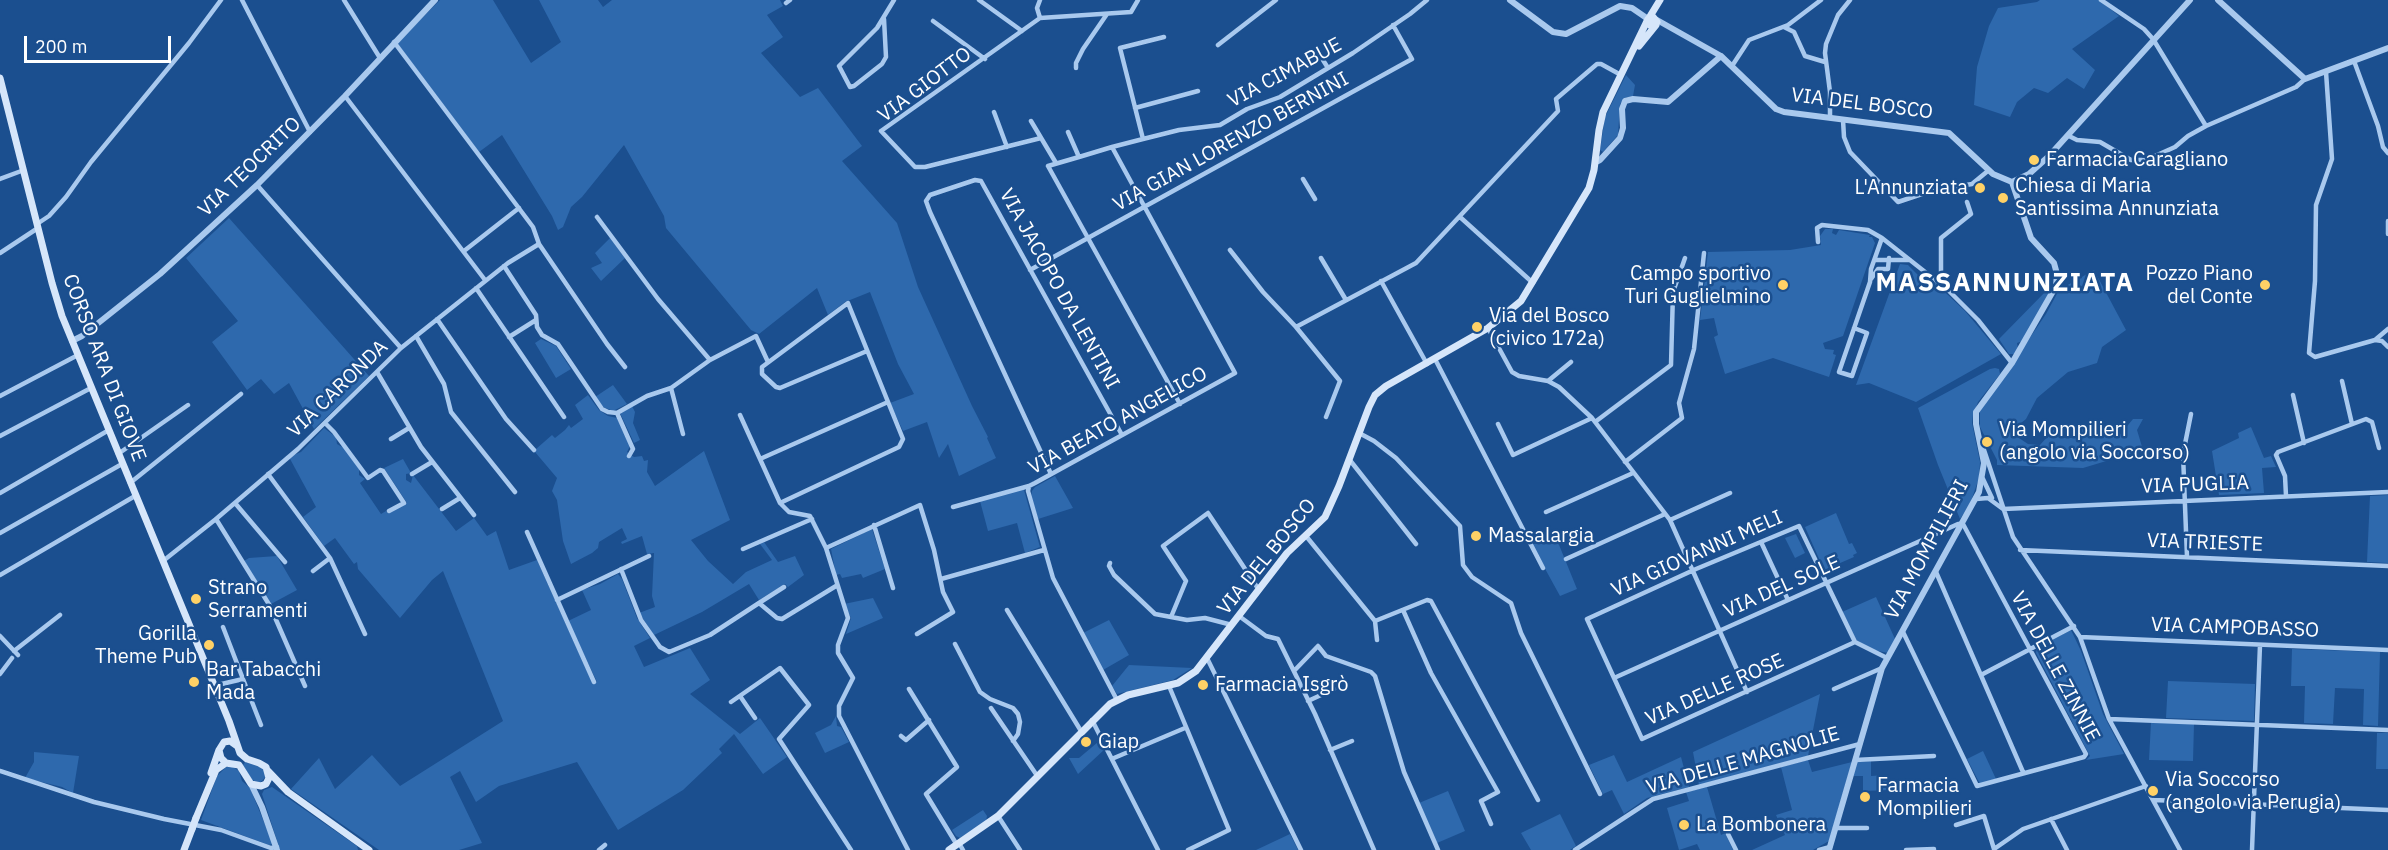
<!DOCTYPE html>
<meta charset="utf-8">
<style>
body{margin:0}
#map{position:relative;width:2388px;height:850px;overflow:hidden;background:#1b4f8f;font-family:"IBM Plex Sans",sans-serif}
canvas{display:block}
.scale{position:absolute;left:24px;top:36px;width:147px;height:27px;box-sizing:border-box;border:3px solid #fff;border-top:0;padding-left:8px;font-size:18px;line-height:21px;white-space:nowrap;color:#fff;-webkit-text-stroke:4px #1b4f8f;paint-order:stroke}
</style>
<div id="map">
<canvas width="2388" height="850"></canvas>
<div class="scale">200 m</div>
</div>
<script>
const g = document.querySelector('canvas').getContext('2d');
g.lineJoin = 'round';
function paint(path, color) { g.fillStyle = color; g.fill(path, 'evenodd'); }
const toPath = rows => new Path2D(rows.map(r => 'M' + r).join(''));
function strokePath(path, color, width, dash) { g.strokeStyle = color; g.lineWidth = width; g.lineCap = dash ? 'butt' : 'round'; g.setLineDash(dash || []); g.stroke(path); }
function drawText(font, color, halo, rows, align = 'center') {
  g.font = font + ' "IBM Plex Sans",sans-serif'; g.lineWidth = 5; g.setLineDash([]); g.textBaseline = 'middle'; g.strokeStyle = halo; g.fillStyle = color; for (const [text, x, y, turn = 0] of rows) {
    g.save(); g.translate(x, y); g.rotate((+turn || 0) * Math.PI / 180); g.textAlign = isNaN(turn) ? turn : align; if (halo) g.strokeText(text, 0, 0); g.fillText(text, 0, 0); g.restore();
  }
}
const green = toPath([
 [440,0,493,0,531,63,561,42,539,0,598,0,603,7,612,0,780,0,783,6,767,15,783,37,761,53,800,97,818,88,862,146,842,161,897,223,918,287,972,406,988,437,987,438,996,458,959,476,948,444,939,458,927,422,903,431,890,403,914,394,898,364,870,292,845,302,828,315,817,288,759,334,751,330,666,228,664,216,624,145,582,197,571,207,563,227,558,230,552,216,502,135,479,152,397,43],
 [2040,0,2099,0,2119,16,2072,49,2095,70,2084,89,2067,78,2048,93,2034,88,2017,102,2010,117,1974,105,1977,67,1989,26,1998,8,2037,2],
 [1626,75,1635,85,1633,96,1624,98,1620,104,1618,135,1603,152,1600,150,1605,117],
 [229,218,369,376,314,429,289,383,274,394,261,379,247,390,212,342,238,321,186,258],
 [1825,229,1833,229,1832,233,1836,235,1839,230,1870,235,1869,237,1872,237,1875,243,1843,336,1823,343,1825,349,1834,350,1833,354,1836,355,1829,377,1773,358,1725,374,1714,337,1718,335,1714,318,1700,320,1708,252,1790,250,1821,245,1820,236],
 [610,238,625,258,601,281,591,268,602,263,595,253],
 [1900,264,1908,265,1922,279,1932,280,1965,311,2001,354,1916,402,1869,383,1856,385],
 [2094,270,2126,330,2102,347,2097,363,2068,372,2037,398,2026,419,2010,432,2028,444,2040,445,2057,426,2080,425,2119,436,2133,419,2143,419,2137,430,2143,450,2083,468,1997,465,1997,460,1980,427,1980,411,2046,314,2059,290],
 [2048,289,2051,293,2023,341,2017,343,2018,349,2014,354,2009,354,1999,339],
 [541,339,556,346,571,369,556,378,535,343],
 [1995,368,1999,369,2000,374,1978,402,1973,415,1972,423,1980,462,1979,478,1970,504,1960,519,1938,465,1918,408,1990,369],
 [613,385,627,404,613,411,603,407,595,397],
 [588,395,599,410,608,416,617,418,630,446,627,452,634,457,642,456,644,461,648,460,647,472,655,486,704,451,730,520,691,540,708,561,733,584,746,572,772,560,760,544,764,542,778,562,795,556,804,575,788,587,785,584,759,600,749,584,702,612,654,635,639,613,655,607,652,596,654,553,647,554,642,536,622,544,621,542,627,539,622,528,599,542,598,548,592,553,571,564,563,541,557,500,552,491,557,478,535,452,536,449,552,435,555,438,565,430,569,425,571,428,583,419,575,405],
 [632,406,635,412,633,423,640,440,634,443,620,413],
 [2251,427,2264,458,2271,456,2276,467,2262,468,2264,493,2219,495,2212,451,2239,438,2238,433],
 [324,428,336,437,337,444,344,448,359,469,359,475,365,479,360,483,381,514,386,511,388,513,407,503,384,468,403,459,411,473,406,474,406,480,411,483,413,475,456,531,474,518,487,536,496,531,509,570,537,560,593,684,597,682,568,621,591,610,582,590,600,584,618,574,622,579,637,618,650,638,634,646,644,667,690,648,710,680,690,694,740,734,760,718,787,757,763,774,734,734,719,749,722,753,683,790,618,830,577,762,499,786,476,802,460,771,450,777,482,843,459,850,379,850,291,789,319,758,335,789,372,755,400,786,503,721,443,571,432,580,400,618,358,569,357,562,354,564,335,538,324,546,303,517,316,507,289,457,301,452],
 [1055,476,1073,508,1038,519,1031,497,1032,491,1035,487],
 [1022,489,1024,490,1040,547,1025,553,1017,523,988,531,980,501],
 [2388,495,2388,563,2367,562,2370,496],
 [1836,513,1849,544,1852,543,1857,553,1853,555,1854,557,1824,570,1805,527],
 [872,529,885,569,863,578,861,574,842,578,840,574,836,575,831,549],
 [1796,534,1805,553,1795,558,1785,538],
 [1555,535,1577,589,1560,596,1532,545],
 [277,556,297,590,271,604,244,561,249,558],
 [1876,597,1895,639,1888,653,1873,650,1856,640,1842,612],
 [873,598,883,618,846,634,851,618,844,604],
 [1109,620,1129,655,1103,670,1083,633],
 [2071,630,2081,651,2103,714,2124,754,2086,760,2090,756,2036,653,2037,648],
 [2292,649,2380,652,2378,726,2363,725,2364,689,2335,688,2333,724,2304,723,2305,686,2291,686],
 [1129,665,1192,668,1173,680,1117,694,1112,686],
 [2168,681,2255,684,2254,721,2166,718],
 [1820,694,1808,756,1699,785,1693,752],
 [836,716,837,726,841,727,849,742,825,753,815,733,831,725],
 [2151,722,2194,724,2193,761,2149,760],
 [2377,733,2388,733,2388,769,2376,769],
 [1099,739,1105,749,1078,774,1069,758,1079,758,1098,742],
 [1983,751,1996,779,1980,784,1967,759],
 [34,752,79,756,73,793,62,787,25,778,34,762],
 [1614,755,1627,782,1681,757,1689,787,1647,798,1624,814,1612,790,1603,794,1589,765],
 [1808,760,1812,772,1852,762,1829,841,1813,850,1752,850,1785,835,1776,815,1792,810,1781,767],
 [1871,761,1871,776,1887,775,1888,790,1863,791,1863,776,1853,776,1857,762],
 [245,762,263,768,266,776,262,781,259,783,252,780,243,765],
 [226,767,233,767,239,771,242,781,250,788,273,844,269,845,201,820,217,776],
 [272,787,357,846,358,850,280,850,262,794,264,790],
 [1707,787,1721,835,1725,833,1733,850,1700,850,1697,844,1679,850,1667,808,1689,801,1686,792],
 [1448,791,1465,831,1437,843,1419,803],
 [983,810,987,816,986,821,960,838,956,836,952,830],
 [1560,814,1576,846,1570,850,1531,850,1521,833],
 [1290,834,1298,850,1256,850]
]);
const minor = toPath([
 [242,0,310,132],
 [344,0,380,58],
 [979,0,1022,31],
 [2101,0,2144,29,2153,39,2206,126],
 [786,3,790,0],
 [1040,18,1037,8,1040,0],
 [884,19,886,57,882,64,854,86,850,87,839,66,877,28,894,0],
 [933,21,985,59],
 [1784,27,1794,32,1805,56,1825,62],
 [394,42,533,227,539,244,607,344,625,367],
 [1218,45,1276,0],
 [1316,49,1328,68],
 [2354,61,2378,126,2383,147,2388,153],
 [1732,66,1749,40,1788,25,1821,0],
 [1076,68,1076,63,1083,49,1107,14],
 [2326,72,2332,159,2316,205,2315,281,2309,353,2315,357,2375,340,2382,341,2388,347],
 [345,96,485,280],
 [1135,108,1198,91],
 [994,112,1007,147],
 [1830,118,1830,92,1825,53,1826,44,1838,15,1850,0],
 [1843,120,1844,137,1850,152,1898,202,1931,191,1972,184,1989,170],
 [1031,121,1056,163],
 [1068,132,1079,157,1112,147],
 [2069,136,2077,140,2100,142,2131,160,2146,160,2175,147,2188,136,2206,126,2296,87,2305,79],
 [1041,138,925,167,915,167,881,131,1040,18,1131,12,1138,0],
 [1143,139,1179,130,1220,125,1247,109,1280,97,1353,53,1410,14,1427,0],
 [1079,157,1048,166,1180,404],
 [0,179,24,170],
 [1303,179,1315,199],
 [257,185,401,348],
 [1460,217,1533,283],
 [2388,221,2388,234],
 [37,224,49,216,66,197,91,162,189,43,221,0],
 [1818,242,1817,228,1822,225,1868,230,1882,238,1948,290,1978,320,2012,363],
 [1230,250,1263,292,1296,327],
 [464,251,519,208],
 [0,253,38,228],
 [1321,258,1346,300],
 [1875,260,1910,260],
 [504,266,536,315,537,327,542,335,558,344,602,409,608,412,617,413,647,396,671,388,710,360,658,299,597,217],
 [1030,270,1412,59,1393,25],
 [1871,279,1878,269,1888,269,1889,258],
 [1381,281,1427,364],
 [1947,287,1941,274,1941,238,1971,214,1967,202],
 [476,288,564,417],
 [437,319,506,419,534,450],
 [1488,328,1512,372,1519,376,1548,381,1559,387,1592,418,1670,520,1747,692],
 [1854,328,1867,333,1852,376,1839,372,1870,282,1871,269,1882,238],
 [416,336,444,384,451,412,515,492],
 [509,337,536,320],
 [2375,340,2388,329],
 [1435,359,1543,568],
 [710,360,756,336,768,362],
 [377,372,421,447,474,515],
 [1548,381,1571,362],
 [2342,381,2352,424],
 [671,388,683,434],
 [2293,395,2304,443],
 [0,396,78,355],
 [617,413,633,449,629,456],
 [740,415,780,503,789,512,810,516,826,548,848,618,838,645,838,653,853,678,839,706,839,716,908,850],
 [1326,417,1340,381,1296,327,1416,263,1558,111,1556,99,1597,64,1601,64,1621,75],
 [1595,422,1671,365,1673,292,1685,258],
 [326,424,334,432,368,478,380,470,383,471,404,503,389,511],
 [1498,424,1513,455,1592,418],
 [1359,433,1374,441,1396,458,1460,526,1463,565,1472,577,1511,603,1521,633,1600,794],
 [0,436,91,388],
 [391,439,409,428],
 [1982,444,2013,537,2080,637,2109,719,2180,850],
 [118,454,188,405],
 [760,459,888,402],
 [1349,459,1416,544],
 [1625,462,1682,418,1679,403,1694,349,1704,253],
 [268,474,330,558,365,634],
 [412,474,432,462],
 [1051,474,930,212,926,201,930,195,975,180,981,181,1122,435],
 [1983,479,1992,498],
 [130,483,241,394],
 [0,493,109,430],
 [2286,496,2285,476,2276,455,2278,452,2366,419,2372,422,2379,448],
 [1976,499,1988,498,2003,509],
 [235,503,285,562],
 [780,503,899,447,903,439,848,303,762,367,762,374,776,387,780,388,867,351],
 [953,507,1029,486],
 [442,509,460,498],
 [2003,509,2388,492],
 [1546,512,1633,473],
 [216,519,270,606,305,686],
 [1670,520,1730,493],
 [874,525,893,588],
 [527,532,594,682],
 [0,533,122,464],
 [1306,536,1375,621,1427,600,1431,601,1538,800],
 [1761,542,1788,600],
 [826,548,920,505,934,550,943,592,953,612,917,634],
 [743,549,812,519],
 [2020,550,2388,566],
 [2187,557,2183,454,2191,414],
 [1566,559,1665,514],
 [163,561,216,519,298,449,401,348,508,263,539,244],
 [1110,563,1109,566,1114,575,1155,614,1187,620,1205,618,1232,625],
 [621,569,641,620,660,647,669,652,710,635,759,603,777,618,782,619,836,586],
 [313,571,330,558],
 [1936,572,2023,772],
 [0,575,135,496],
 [941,579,1044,550],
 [557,600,649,556],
 [759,603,784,587],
 [1007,610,1081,731],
 [1403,610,1431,673,1498,792,1481,801,1491,824],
 [1239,616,1266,636,1278,639,1315,714,1374,850],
 [1171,617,1186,581,1163,546,1208,513,1259,590],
 [1375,621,1377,640],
 [0,636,18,655],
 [2080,637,2388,650],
 [1855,642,1799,526,1696,569,1587,619,1642,739,1855,642,1887,658],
 [955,644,980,692,990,699,1013,708,1018,714,1020,722,1018,734,1013,741],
 [14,651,60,615],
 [1207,658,1301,850],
 [1294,671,1318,646,1326,656,1371,672,1375,676,1404,772,1438,850],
 [0,674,12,658],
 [1981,675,2074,626],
 [1614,678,1958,524,1963,524,2086,754,2084,757,1977,786,1903,632],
 [243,679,261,725],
 [213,686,243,679,223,627],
 [1169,686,1229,830,1188,850],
 [909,689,957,767,926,794,957,845],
 [1834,689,1882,668],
 [740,696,755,718],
 [1117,700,1053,578,1028,491,1029,486,1035,483,1235,373,1112,147,1143,139,1120,48,1164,37],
 [1308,701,1334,689],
 [731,702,780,668,809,705,779,739,851,850],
 [991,708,1038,777],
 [2109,719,2388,730],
 [1092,720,1158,850],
 [901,736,906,740,929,720],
 [1330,750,1352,741],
 [1114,758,1185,728],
 [1855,760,1934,756],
 [0,771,94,802,164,819,221,830,271,848,277,847],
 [2154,800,2388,810],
 [998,816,1020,850],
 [2051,819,2067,850],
 [1956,825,1984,816,1994,849,2023,829,2146,786],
 [1835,828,1867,828],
 [1728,834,1736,850],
 [959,843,963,850],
 [599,850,605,845],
 [1575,850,1653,799,1860,744],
 [1819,850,1830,847],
 [1906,850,1934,849],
 [2252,850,2260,645]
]);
const tertiary = toPath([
 [1510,0,1553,32,1566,34,1620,6,1632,8,1648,19],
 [2218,0,2305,79,2388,48],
 [1657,20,1721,56,1776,109,1784,112,1949,133,1993,174,2012,182,2029,174,2049,156,2190,0],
 [1596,162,1600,160,1620,138,1623,128,1622,109,1625,101,1633,99,1668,102,1721,56],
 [72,341,82,336,160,274,257,185,345,96,435,0],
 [251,784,262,807,277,850],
 [1829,850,1882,668,1979,492,1984,463,1976,424,1976,412,2012,363,2056,286,2057,274,2054,263,2031,238,2012,182]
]);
const secondary = toPath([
 [1649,18,1660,0],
 [1639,46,1656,25],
 [0,78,52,283,62,316,229,721,240,753,247,759,259,763,266,767,269,778,266,784,261,786,251,784,239,765,226,763,221,758,219,750,224,742,230,741,237,746],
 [268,771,288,792,369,850],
 [211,773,219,750],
 [196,818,216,770,226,763],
 [184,850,192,829],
 [949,850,998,816,1110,704,1128,695,1178,683,1196,671,1287,553,1325,517,1339,486,1369,407,1375,395,1386,386,1488,328,1521,301,1589,188,1594,170,1599,130,1603,112,1648,19,1653,17,1657,22,1651,26,1647,21]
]);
const secondaryBridge = toPath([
 [192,829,196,818]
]);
const markers = [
 [2034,160,6,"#ffd166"],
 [1980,188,6,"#ffd166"],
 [2003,198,6,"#ffd166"],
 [1783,285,6,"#ffd166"],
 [2265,285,6,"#ffd166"],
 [1477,327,6,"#ffd166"],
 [1987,442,6,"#ffd166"],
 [1476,536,6,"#ffd166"],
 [196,599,6,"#ffd166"],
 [209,645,6,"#ffd166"],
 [194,682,6,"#ffd166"],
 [1203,685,6,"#ffd166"],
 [1086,742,6,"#ffd166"],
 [2153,791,6,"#ffd166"],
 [1865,797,6,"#ffd166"],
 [1684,825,6,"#ffd166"]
];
const streetNames = [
 ["VIA CIMABUE",1285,73,-28],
 ["VIA GIOTTO",925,85,-37],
 ["VIA DEL BOSCO",1862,104,7],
 ["VIA GIAN LORENZO BERNINI",1231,142,-29],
 ["VIA TEOCRITO",250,167,-44],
 ["VIA JACOPO DA LENTINI",1059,289,61],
 ["CORSO ARA DI GIOVE",104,368,69],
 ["VIA CARONDA",338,389,-44],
 ["VIA BEATO ANGELICO",1118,421,-29],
 ["VIA PUGLIA",2195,485,-2],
 ["VIA TRIESTE",2205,543,2],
 ["VIA MOMPILIERI",1927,550,-62],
 ["VIA GIOVANNI MELI",1697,554,-24],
 ["VIA DEL BOSCO",1267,557,-51],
 ["VIA DEL SOLE",1782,587,-24],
 ["VIA CAMPOBASSO",2235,628,2],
 ["VIA DELLE ZINNIE",2055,667,62],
 ["VIA DELLE ROSE",1715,690,-24],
 ["VIA DELLE MAGNOLIE",1743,761,-16]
];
const poiNames = [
 ["Farmacia Caragliano",2046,160],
 ["Chiesa di Maria",2015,186],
 ["Santissima Annunziata",2015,209],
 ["L'Annunziata",1968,188,"right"],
 ["Campo sportivo",1771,274,"right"],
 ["Turi Guglielmino",1771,297,"right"],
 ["Pozzo Piano",2253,274,"right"],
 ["del Conte",2253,297,"right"],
 ["Via del Bosco",1489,316],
 ["(civico 172a)",1489,339],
 ["Via Mompilieri",1999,430],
 ["(angolo via Soccorso)",1999,453],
 ["Massalargia",1488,536],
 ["Strano",208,588],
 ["Serramenti",208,611],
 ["Gorilla",197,634,"right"],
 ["Theme Pub",197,657,"right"],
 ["Bar Tabacchi",206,670],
 ["Mada",206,693],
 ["Farmacia Isgrò",1215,685],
 ["Giap",1098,742],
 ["Via Soccorso",2165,780],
 ["(angolo via Perugia)",2165,803],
 ["Farmacia",1877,786],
 ["Mompilieri",1877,809],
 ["La Bombonera",1696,825]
];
const districtNames = [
 ["MASSANNUNZIATA",2005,283]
];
paint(green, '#2e69ad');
strokePath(minor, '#a9c9ee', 4.5);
strokePath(tertiary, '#a9c9ee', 6);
strokePath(secondary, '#d6e6fa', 7);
strokePath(secondaryBridge, '#d6e6fa', 7);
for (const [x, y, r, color] of markers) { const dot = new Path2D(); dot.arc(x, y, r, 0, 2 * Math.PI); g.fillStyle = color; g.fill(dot); strokePath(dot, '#1b4f8f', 2); }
drawText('20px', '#fff', '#1b4f8f', streetNames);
drawText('20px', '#fff', '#1b4f8f', poiNames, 'left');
g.letterSpacing = '1.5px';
drawText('bold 26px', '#fff', '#1b4f8f', districtNames);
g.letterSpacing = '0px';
</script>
